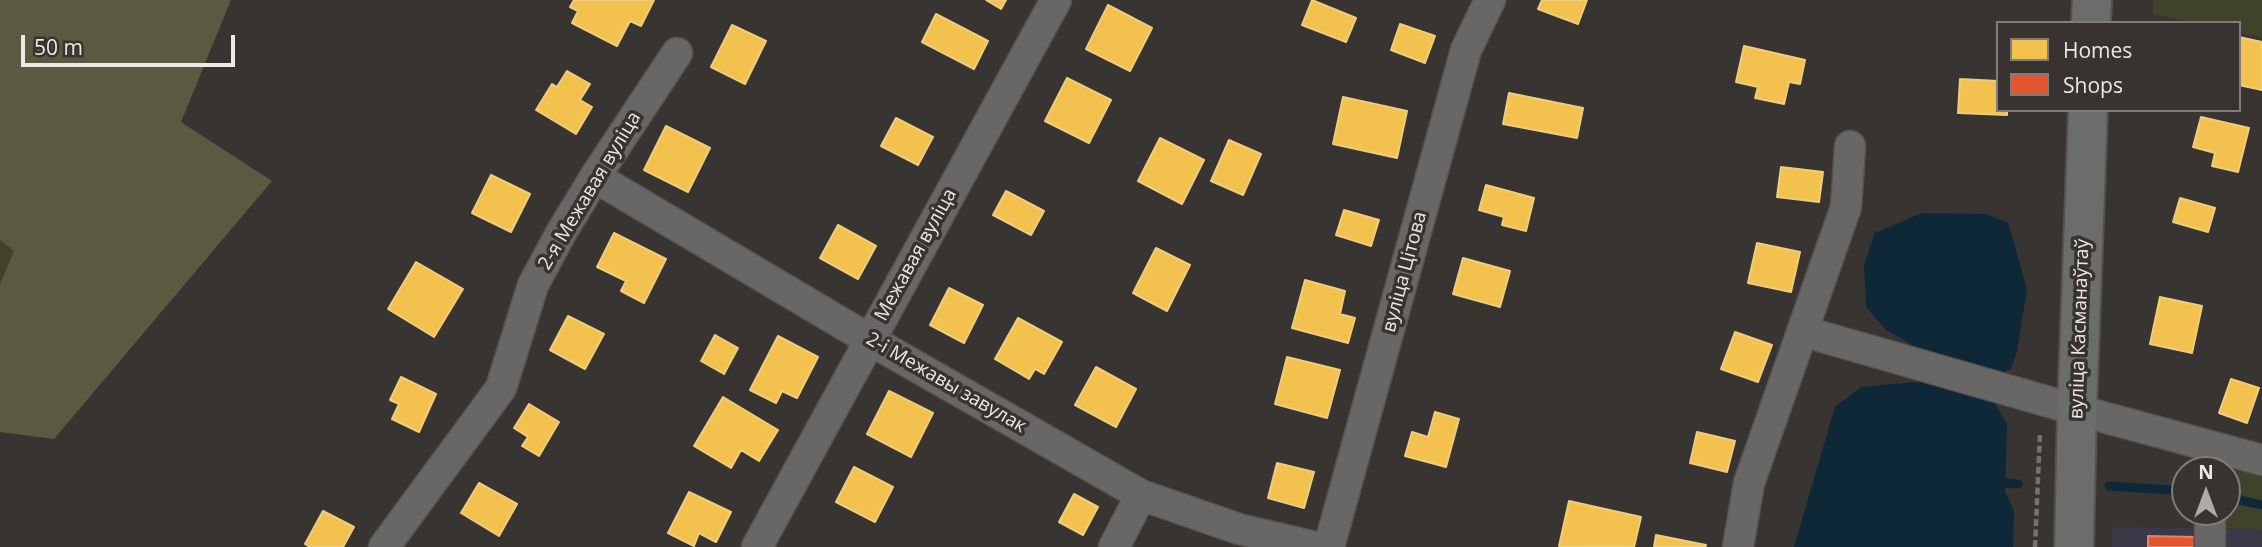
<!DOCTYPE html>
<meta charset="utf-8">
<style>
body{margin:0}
#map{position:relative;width:2262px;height:547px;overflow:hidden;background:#373432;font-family:"Open Sans",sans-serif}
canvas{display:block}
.legend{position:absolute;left:1996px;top:21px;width:245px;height:91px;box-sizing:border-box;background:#383331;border:2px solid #807c7a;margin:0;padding:9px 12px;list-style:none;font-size:21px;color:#ece9e7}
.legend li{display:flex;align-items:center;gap:14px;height:35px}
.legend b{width:35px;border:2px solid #807c7a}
.north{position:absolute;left:2171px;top:456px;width:70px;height:70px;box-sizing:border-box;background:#383331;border:2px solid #807c7a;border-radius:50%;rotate:0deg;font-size:19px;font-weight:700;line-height:28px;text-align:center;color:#ece9e7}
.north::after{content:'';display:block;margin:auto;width:24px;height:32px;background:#adaaa8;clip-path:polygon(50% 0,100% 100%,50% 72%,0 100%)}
.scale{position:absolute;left:21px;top:35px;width:214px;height:32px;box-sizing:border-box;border:4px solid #ece9e7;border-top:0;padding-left:9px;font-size:21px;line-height:24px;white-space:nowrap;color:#ece9e7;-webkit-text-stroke:5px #383331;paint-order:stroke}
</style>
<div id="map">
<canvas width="2262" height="547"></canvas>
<ul class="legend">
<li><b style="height:19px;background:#f2c14e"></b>Homes</li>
<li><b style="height:19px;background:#e4572e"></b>Shops</li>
</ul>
<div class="north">N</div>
<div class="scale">50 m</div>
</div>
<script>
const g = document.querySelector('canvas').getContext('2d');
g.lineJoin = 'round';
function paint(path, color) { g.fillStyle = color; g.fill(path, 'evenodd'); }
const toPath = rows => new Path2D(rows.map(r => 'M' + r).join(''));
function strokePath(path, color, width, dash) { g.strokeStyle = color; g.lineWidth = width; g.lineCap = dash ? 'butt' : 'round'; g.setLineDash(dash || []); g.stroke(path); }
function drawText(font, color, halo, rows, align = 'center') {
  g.font = font + ' "Open Sans",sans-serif'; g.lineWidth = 7; g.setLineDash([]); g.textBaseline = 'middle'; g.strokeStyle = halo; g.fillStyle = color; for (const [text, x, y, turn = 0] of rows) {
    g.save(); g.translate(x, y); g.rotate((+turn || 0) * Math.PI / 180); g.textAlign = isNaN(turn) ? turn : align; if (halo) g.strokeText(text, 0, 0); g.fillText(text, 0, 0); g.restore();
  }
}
const commercial = toPath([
 [2112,527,2262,529,2262,547,2112,547]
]);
const green = toPath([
 [2153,0,2262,0,2262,38,2239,33,2239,23,2192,23,2153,14],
 [0,240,15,251,0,284],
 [2218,466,2262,477,2262,529,2218,528,2218,512,2227,512,2227,470,2218,470]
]);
const forest = toPath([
 [0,0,231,0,181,122,272,181,54,439,0,432,0,284,14,251,0,240]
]);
const water = toPath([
 [1922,213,1986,214,2008,223,2027,289,2017,352,2011,369,1996,375,1929,355,1886,330,1866,307,1864,265,1875,233],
 [1926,381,1993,401,2007,424,2005,492,2014,510,2013,547,1794,547,1835,407,1861,387]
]);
const homes = toPath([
 [574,0,654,0,641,26,630,21,617,46,572,23,578,11,570,7,574,0],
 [986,0,1006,0,1001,9,986,0],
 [1312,0,1356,18,1346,42,1302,25,1312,0],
 [1542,0,1587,0,1578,24,1538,9,1542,0],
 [1108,5,1152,28,1130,71,1086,49,1108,5],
 [936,14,988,41,974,69,922,42,936,14],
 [1400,24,1435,36,1425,63,1391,50,1400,24],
 [732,25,766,41,745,84,711,67,732,25],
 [2239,37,2262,42,2262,90,2239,85,2239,37],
 [1744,46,1805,60,1800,84,1789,82,1784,104,1755,98,1758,87,1736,82,1744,46],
 [567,71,590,84,580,100,592,107,576,134,536,110,552,84,557,87,567,71],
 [1067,78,1111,100,1089,143,1045,121,1067,78],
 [1960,79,1998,81,1998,110,2007,110,2007,115,1958,113,1960,79],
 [1509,93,1583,108,1577,138,1503,124,1509,93],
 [1343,97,1407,111,1397,158,1333,144,1343,97],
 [2201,117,2249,128,2238,172,2212,166,2215,153,2193,147,2201,117],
 [896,118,933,137,918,165,881,146,896,118],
 [666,126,710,148,688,192,644,170,666,126],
 [1160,138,1204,160,1182,204,1138,181,1160,138],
 [1229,140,1261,154,1243,195,1211,181,1229,140],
 [1781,167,1823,172,1819,202,1777,197,1781,167],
 [491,175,530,194,511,232,472,213,491,175],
 [1486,185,1534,198,1526,231,1502,225,1504,217,1479,210,1486,185],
 [1006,191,1044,211,1031,235,993,215,1006,191],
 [2180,198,2215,208,2208,232,2173,222,2180,198],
 [1344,210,1379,220,1371,246,1336,235,1344,210],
 [838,225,876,246,858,279,820,258,838,225],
 [614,233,666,259,644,303,621,291,626,281,597,267,614,233],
 [1757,243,1800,252,1791,292,1748,283,1757,243],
 [1156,248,1190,265,1167,311,1133,293,1156,248],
 [1463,258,1510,271,1500,307,1453,294,1463,258],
 [416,262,463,289,434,337,388,309,416,262],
 [1305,280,1345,291,1340,314,1355,318,1348,343,1292,328,1305,280],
 [949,288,983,305,964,343,930,325,949,288],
 [2160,297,2202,306,2192,353,2150,344,2160,297],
 [568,316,604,334,585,369,550,350,568,316],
 [1018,318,1062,342,1044,374,1035,369,1029,379,995,359,1018,318],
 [1735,332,1772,345,1758,382,1721,369,1735,332],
 [715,335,738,348,724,374,701,361,715,335],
 [778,336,818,357,797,398,782,391,776,403,750,390,778,336],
 [1287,357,1340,370,1327,418,1275,404,1287,357],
 [1096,367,1136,389,1116,427,1075,405,1096,367],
 [401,377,436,394,419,432,392,419,399,404,390,400,401,377],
 [2231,379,2259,388,2247,423,2219,413,2231,379],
 [889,391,933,413,911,457,867,434,889,391],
 [723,397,778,430,759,461,741,450,731,468,694,446,723,397],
 [529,404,559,422,539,456,522,446,528,437,514,428,529,404],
 [1435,412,1459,419,1446,467,1405,456,1412,432,1428,437,1435,412],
 [1697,432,1735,441,1727,472,1690,463,1697,432],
 [1277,463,1314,472,1304,508,1268,498,1277,463],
 [854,467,893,487,875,522,836,502,854,467],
 [479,483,517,504,499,536,461,513,479,483],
 [689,492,731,512,716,542,699,533,694,546,668,533,689,492],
 [1074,494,1098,507,1083,535,1059,522,1074,494],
 [1569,501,1641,517,1634,547,1559,546,1569,501],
 [323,511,354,527,343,547,310,547,305,544,323,511],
 [1656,535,1706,545,1705,547,1654,547,1656,535]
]);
const shops = toPath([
 [2148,536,2196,537,2196,547,2148,547,2148,536]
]);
const stream = toPath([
 [2005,483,2018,484],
 [2109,486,2185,491],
 [2227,497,2262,505]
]);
const path = toPath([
 [2035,547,2040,433]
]);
const minor = toPath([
 [595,177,870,340,1141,495,1239,529,1316,547],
 [1802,331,2077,410,2262,460],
 [2210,512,2210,547],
 [384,547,501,388,533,285,561,233,595,177,677,53],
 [757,547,1056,0],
 [1114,547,1141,495],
 [1329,547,1466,50,1490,0],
 [1738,547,1749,483,1846,207,1850,146]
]);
const major = toPath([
 [2091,23,2092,0],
 [2074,547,2077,410,2088,110]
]);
const streetNames = [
 ["2-я Межавая вуліца",590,191,-59],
 ["Межавая вуліца",916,255,-61],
 ["вуліца Цітова",1405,272,-75],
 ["вуліца Касманаўтаў",2080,329,-88],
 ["2-і Межавы завулак",946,383,30]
];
paint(commercial, '#3c3848');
paint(green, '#41422a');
paint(forest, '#595a3f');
paint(water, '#0f2838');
paint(homes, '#f2c14e');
strokePath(homes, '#f0cd7c', 2);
paint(shops, '#e4572e');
strokePath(shops, '#e68366', 2);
strokePath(stream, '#0f2838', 9);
strokePath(minor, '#545250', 33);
strokePath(major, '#545250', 42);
strokePath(path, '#747271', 4.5, [7, 3.5]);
strokePath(minor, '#696766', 30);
strokePath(major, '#6a6d69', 38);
drawText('19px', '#ece9e7', '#383331', streetNames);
</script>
